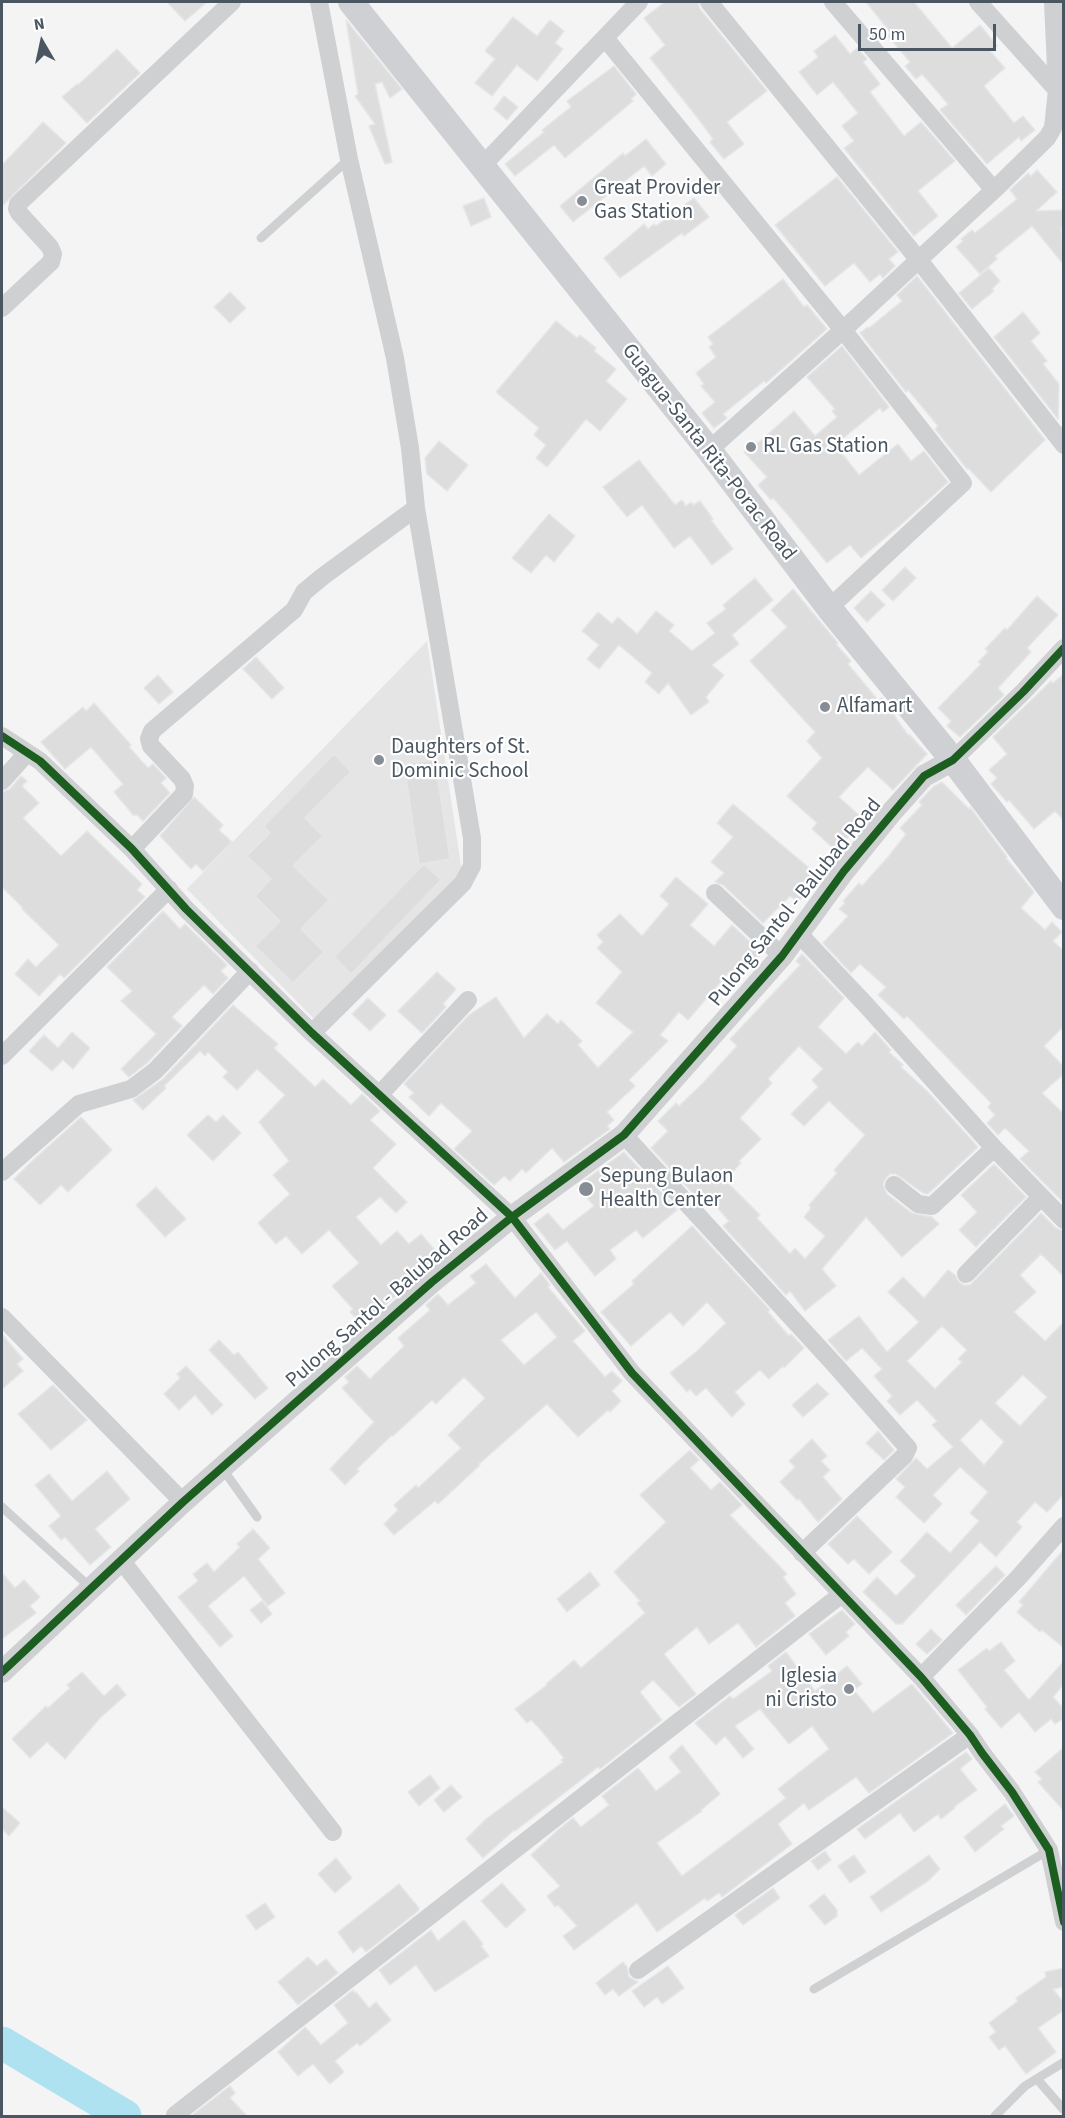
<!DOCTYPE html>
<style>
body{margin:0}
#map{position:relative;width:1065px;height:2118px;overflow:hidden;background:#f4f4f4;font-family:"Source Sans 3",sans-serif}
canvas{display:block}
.frame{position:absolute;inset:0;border:3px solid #4a5661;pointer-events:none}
.north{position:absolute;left:12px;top:12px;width:60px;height:60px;-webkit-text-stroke:4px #fff;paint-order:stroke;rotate:351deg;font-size:16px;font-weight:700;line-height:24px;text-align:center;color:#4a5661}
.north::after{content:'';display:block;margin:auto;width:21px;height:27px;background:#4a5661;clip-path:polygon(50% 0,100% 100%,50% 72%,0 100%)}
.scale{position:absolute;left:858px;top:24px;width:138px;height:27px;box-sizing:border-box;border:3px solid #4a5661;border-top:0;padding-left:8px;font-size:18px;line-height:21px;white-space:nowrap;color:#4a5661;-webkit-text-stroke:4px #fff;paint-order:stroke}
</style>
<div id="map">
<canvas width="1065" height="2118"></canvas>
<div class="frame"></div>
<div class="north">N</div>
<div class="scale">50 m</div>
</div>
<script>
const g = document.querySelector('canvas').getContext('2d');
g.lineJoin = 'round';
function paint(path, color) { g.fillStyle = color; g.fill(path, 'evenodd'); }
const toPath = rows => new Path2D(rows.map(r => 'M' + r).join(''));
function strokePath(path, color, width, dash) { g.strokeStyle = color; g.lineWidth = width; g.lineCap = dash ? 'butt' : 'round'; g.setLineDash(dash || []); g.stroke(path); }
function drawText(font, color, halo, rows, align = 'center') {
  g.font = font + ' "Source Sans 3",sans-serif'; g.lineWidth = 4.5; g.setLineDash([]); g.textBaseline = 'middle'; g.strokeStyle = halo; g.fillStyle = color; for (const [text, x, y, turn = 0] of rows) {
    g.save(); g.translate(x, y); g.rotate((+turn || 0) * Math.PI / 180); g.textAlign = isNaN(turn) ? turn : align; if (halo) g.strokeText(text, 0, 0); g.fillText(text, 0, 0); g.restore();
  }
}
const education = toPath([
 [427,641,463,879,317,1022,187,889]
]);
const river = toPath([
 [2,2043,125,2116]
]);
const building = toPath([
 [167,2,207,2,185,21,167,2],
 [665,2,698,2,700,9,767,91,727,122,744,144,724,159,710,142,713,139,700,121,650,58,665,45,644,18,665,2],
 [866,2,914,2,952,48,980,25,997,46,990,51,1005,68,984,86,1014,123,1023,116,1035,130,1021,141,1019,137,987,164,940,110,948,104,922,74,916,79,905,66,910,62,888,36,891,33,866,2],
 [513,17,537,36,550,20,564,31,555,43,563,49,537,81,517,65,492,96,475,83,495,59,485,51,513,17],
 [346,20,402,89,390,98,382,82,375,84,392,162,385,164,369,126,375,124,355,96,358,94,346,20],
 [835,35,850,54,857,48,867,59,863,62,880,84,870,92,904,136,921,122,955,161,918,191,938,216,914,236,844,148,854,141,842,126,858,113,833,82,817,95,799,72,818,57,814,51,835,35],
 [117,49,140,73,87,123,62,97,77,84,78,85,117,49],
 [614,66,636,94,631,99,633,101,565,158,554,145,515,176,505,164,544,132,542,130,571,107,567,101,614,66],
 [504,96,518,107,507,120,494,109,504,96],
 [43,122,66,143,2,206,2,165,43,122],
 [646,139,666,164,652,176,644,166,573,222,560,206,623,153,625,156,646,139],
 [1037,170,1057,192,1036,211,1064,210,1064,226,1061,227,1064,265,1032,226,995,256,997,259,980,274,956,247,963,241,961,239,972,230,975,233,1017,199,1010,190,1028,173,1031,176,1037,170],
 [837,177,898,252,889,259,895,266,883,278,880,274,870,282,854,263,825,286,775,225,837,177],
 [484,198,491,217,471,226,463,206,484,198],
 [694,198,709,217,684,236,682,233,620,278,604,258,644,224,648,229,654,224,656,226,694,198],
 [989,268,1000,281,992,289,994,291,972,309,959,293,989,268],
 [917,276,1045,440,991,492,968,468,967,469,935,429,938,426,908,390,906,392,860,333,868,327,869,328,902,301,897,295,917,276],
 [783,279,804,307,807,305,827,329,766,383,764,381,723,414,727,418,714,428,702,413,715,402,701,386,704,384,696,373,716,357,709,347,713,344,708,337,783,279],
 [230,292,246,308,230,323,214,307,230,292],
 [1023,312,1040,333,1031,341,1047,361,1043,364,1059,384,1058,419,994,337,1023,312],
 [556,321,577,338,580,335,596,348,594,351,616,369,606,381,627,399,600,431,586,419,547,467,536,458,546,445,534,435,539,428,496,392,556,321],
 [842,346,889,407,883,412,880,408,835,445,859,475,898,444,911,461,924,451,948,482,904,522,861,558,850,545,827,563,788,515,773,498,771,500,758,485,767,477,744,452,756,442,758,443,794,411,815,436,837,417,832,411,835,409,807,377,842,346],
 [439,441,468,465,447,491,427,474,425,458,439,441],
 [639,460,675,505,682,500,686,506,691,502,693,505,700,501,713,519,711,520,733,549,712,565,690,536,674,548,642,505,627,517,603,487,639,460],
 [549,514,575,536,554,562,546,555,531,573,512,558,549,514],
 [905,567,916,578,893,601,882,590,905,567],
 [755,578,773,600,732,635,739,644,712,665,724,675,706,697,709,702,691,715,668,683,659,694,645,682,652,673,619,645,599,669,587,659,599,645,582,631,598,612,612,624,618,617,637,634,656,611,674,625,669,631,692,651,715,633,707,623,726,609,723,605,755,578],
 [793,589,838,643,836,644,851,661,848,664,878,700,882,698,908,735,909,734,927,754,893,790,868,767,853,782,839,797,861,817,853,826,856,829,844,842,841,839,833,848,812,829,817,823,787,796,822,758,807,741,815,732,750,661,787,627,771,610,793,589],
 [871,591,885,605,867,622,854,608,871,591],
 [1037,596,1058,615,1027,648,1031,652,998,688,1004,695,960,737,947,726,951,721,938,708,981,664,978,662,988,652,985,649,1005,628,1007,630,1037,596],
 [256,657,284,688,272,699,243,669,256,657],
 [1064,674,1064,821,1055,811,1034,829,1009,800,1007,802,991,784,997,778,989,770,1007,754,993,737,1051,681,1053,683,1064,674],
 [158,675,173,692,159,704,144,688,158,675],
 [94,703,131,745,129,747,148,768,153,764,166,778,161,783,170,793,143,821,136,814,134,816,114,792,123,784,91,747,65,769,41,742,83,707,86,711,94,703],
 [334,754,351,772,305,818,323,836,293,866,329,900,301,929,324,952,293,983,255,946,280,921,255,896,271,879,247,856,270,833,264,826,334,754],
 [435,760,450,859,419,864,404,764,435,760],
 [21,776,27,781,22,786,39,803,23,818,61,856,87,831,142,884,137,890,145,897,64,978,60,974,39,996,15,974,28,959,36,967,59,945,22,909,23,908,2,887,2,792,10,789,21,776],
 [942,782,969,809,970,807,1007,857,1006,858,1034,892,1021,908,1045,930,1052,922,1062,932,1053,941,1064,951,1064,1026,1044,1046,1064,1067,1064,1074,1042,1093,1064,1114,1064,1203,1020,1159,1029,1151,1005,1128,998,1135,987,1123,995,1115,988,1107,991,1103,907,1016,904,1019,878,995,886,987,860,964,851,973,823,943,848,916,839,909,845,903,843,901,859,883,862,886,888,857,906,834,900,828,922,805,919,802,933,787,942,782],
 [194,797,223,825,219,830,232,842,203,871,196,864,191,869,160,836,194,797],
 [733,804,820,877,798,902,790,896,763,923,723,885,715,882,724,873,711,862,733,837,717,823,733,804],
 [424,864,441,880,351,974,334,957,424,864],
 [676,877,708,904,690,925,714,946,732,925,762,953,739,979,730,971,688,1020,679,1012,660,1035,668,1041,629,1080,635,1086,607,1112,614,1120,607,1126,610,1129,564,1162,552,1148,526,1173,522,1169,510,1181,504,1176,494,1185,454,1149,472,1131,441,1103,429,1116,409,1097,414,1093,404,1084,469,1015,496,997,524,1038,547,1014,558,1024,561,1020,582,1041,578,1045,598,1068,633,1032,596,1003,622,972,597,948,603,942,597,935,620,914,642,936,669,904,660,896,676,877],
 [163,911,180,929,185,924,227,965,221,971,228,978,213,994,204,985,172,1017,182,1026,147,1063,129,1077,121,1069,156,1034,121,1001,132,991,107,967,163,911],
 [802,954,844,998,818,1027,846,1054,858,1042,862,1046,875,1032,891,1050,889,1052,903,1065,901,1067,929,1093,978,1147,928,1194,923,1193,896,1174,890,1174,886,1178,883,1184,887,1194,912,1213,932,1217,939,1224,902,1257,866,1217,822,1269,836,1286,805,1311,790,1291,786,1295,723,1226,729,1221,709,1198,703,1204,651,1148,668,1131,658,1121,676,1103,679,1106,702,1084,737,1046,730,1039,800,965,796,961,802,954],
 [799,1046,823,1069,812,1080,818,1087,791,1114,804,1126,829,1101,865,1135,834,1170,837,1173,809,1205,811,1208,804,1217,825,1236,805,1259,795,1248,790,1254,757,1218,760,1215,725,1180,741,1163,739,1161,761,1139,740,1118,772,1083,768,1079,799,1046],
 [437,972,456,989,443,1004,446,1007,422,1033,398,1011,437,972],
 [368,998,386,1015,370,1031,352,1014,368,998],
 [233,1005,278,1044,274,1048,315,1087,323,1079,351,1105,362,1094,380,1111,370,1120,396,1144,373,1168,407,1202,396,1213,380,1197,356,1217,381,1245,397,1231,409,1244,421,1234,441,1257,362,1325,350,1312,353,1309,332,1286,359,1263,329,1230,302,1254,286,1236,276,1244,258,1223,290,1194,273,1175,289,1161,259,1122,285,1095,257,1069,237,1090,223,1077,228,1072,208,1052,205,1056,200,1051,164,1086,166,1088,143,1110,133,1100,163,1079,233,1005],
 [72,1032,90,1048,73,1069,63,1060,52,1071,29,1051,44,1035,58,1048,72,1032],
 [208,1115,216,1122,223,1115,241,1133,213,1161,187,1135,208,1115],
 [81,1117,112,1150,68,1192,61,1185,40,1205,14,1179,30,1163,81,1117],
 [624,1152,677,1210,643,1238,636,1230,610,1250,616,1259,595,1276,567,1241,555,1250,534,1224,548,1213,563,1230,594,1206,577,1186,624,1152],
 [994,1164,1026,1197,976,1247,959,1230,977,1212,961,1195,994,1164],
 [156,1187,186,1219,165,1237,136,1205,156,1187],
 [1041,1213,1056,1228,1064,1231,1064,1277,1041,1254,1020,1275,1036,1292,1014,1312,1045,1341,1064,1322,1064,1494,1047,1512,1035,1502,1017,1522,1022,1527,996,1557,980,1542,902,1624,896,1624,863,1592,877,1577,896,1596,916,1576,900,1561,927,1532,950,1553,979,1521,970,1513,988,1492,960,1467,933,1495,942,1504,924,1523,896,1497,905,1487,896,1479,916,1458,927,1469,953,1447,932,1425,937,1421,917,1400,900,1415,887,1401,892,1396,874,1376,882,1369,862,1348,846,1361,828,1340,859,1316,887,1352,919,1322,888,1292,903,1277,924,1298,948,1270,955,1275,959,1282,964,1285,970,1285,1041,1213],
 [942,1326,967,1350,958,1359,962,1362,935,1389,907,1361,942,1326],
 [1023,1375,1047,1397,1020,1426,995,1403,1023,1375],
 [981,1419,1004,1442,984,1465,960,1440,981,1419],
 [692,1226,770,1310,768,1312,789,1336,791,1334,804,1348,784,1368,783,1366,769,1379,760,1370,735,1392,745,1404,732,1417,706,1388,696,1396,690,1389,687,1392,670,1373,697,1351,726,1323,707,1302,683,1326,670,1312,631,1346,601,1312,634,1284,632,1281,692,1226],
 [486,1264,515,1298,541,1273,550,1285,548,1287,585,1331,573,1341,605,1377,612,1371,622,1381,612,1391,621,1401,610,1412,608,1410,578,1437,547,1404,479,1464,480,1465,438,1504,435,1501,394,1535,384,1524,398,1510,394,1505,416,1485,418,1488,461,1448,448,1435,485,1398,464,1377,436,1404,432,1400,393,1436,392,1435,357,1469,359,1471,345,1485,330,1469,374,1422,342,1388,349,1382,345,1377,357,1366,370,1379,404,1346,398,1338,430,1310,426,1305,438,1294,448,1305,476,1283,470,1276,486,1264],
 [536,1312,557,1337,524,1365,501,1340,536,1312],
 [2,1334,23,1359,17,1364,23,1371,2,1389,2,1334],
 [219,1340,234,1355,238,1352,268,1388,255,1399,209,1350,219,1340],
 [186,1366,223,1405,212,1415,195,1395,179,1410,164,1394,180,1378,177,1374,186,1366],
 [817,1383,829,1394,803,1417,792,1405,817,1383],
 [53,1385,87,1420,51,1450,18,1414,53,1385],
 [878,1431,894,1450,884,1460,866,1443,878,1431],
 [812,1439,827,1456,821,1461,830,1470,823,1477,842,1499,818,1522,799,1499,797,1500,780,1482,795,1467,789,1461,812,1439],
 [690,1450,699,1460,690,1468,711,1490,720,1482,742,1505,730,1515,787,1574,783,1577,796,1594,785,1603,795,1616,756,1647,738,1623,709,1644,697,1627,664,1654,696,1694,679,1707,653,1680,640,1692,662,1720,600,1769,598,1767,515,1831,514,1830,483,1858,466,1839,486,1819,563,1762,561,1760,564,1758,539,1728,531,1720,527,1723,515,1709,547,1685,546,1684,574,1660,581,1668,645,1613,637,1603,640,1601,614,1572,666,1522,640,1495,690,1450],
 [107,1471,130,1499,95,1529,111,1547,90,1565,65,1537,61,1540,49,1526,61,1516,35,1485,49,1474,72,1501,107,1471],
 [857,1516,892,1552,869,1574,854,1559,848,1564,828,1544,857,1516],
 [253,1529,270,1548,258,1559,285,1593,268,1606,244,1576,208,1606,233,1636,220,1647,178,1597,198,1581,193,1574,207,1563,214,1572,240,1547,237,1544,253,1529],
 [1064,1549,1064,1648,1042,1630,1040,1632,1017,1612,1023,1605,1019,1602,1064,1549],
 [996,1566,1005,1575,966,1615,956,1605,996,1566],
 [590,1572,600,1585,567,1612,557,1599,590,1572],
 [2,1573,15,1588,24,1580,40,1597,30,1606,36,1613,2,1639,2,1573],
 [262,1601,272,1614,261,1623,250,1610,262,1601],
 [842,1610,855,1624,846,1632,849,1636,826,1655,809,1634,842,1610],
 [931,1629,942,1640,927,1654,916,1644,931,1629],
 [1001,1642,1015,1661,1004,1670,1029,1700,1064,1661,1064,1684,1053,1697,1064,1709,1064,1718,1055,1724,1051,1719,1035,1732,1019,1712,1001,1728,985,1709,987,1707,958,1670,987,1648,989,1651,1001,1642],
 [786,1652,815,1691,847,1666,862,1684,854,1690,873,1713,912,1684,953,1733,869,1793,856,1777,809,1810,804,1803,778,1824,792,1844,722,1897,719,1893,707,1901,705,1898,657,1932,637,1903,574,1950,563,1936,577,1926,558,1905,555,1907,547,1896,560,1886,531,1855,559,1829,573,1818,581,1827,609,1805,602,1796,638,1768,656,1791,681,1772,669,1757,682,1745,720,1794,701,1810,702,1811,657,1843,682,1876,786,1798,778,1789,829,1749,812,1726,789,1744,760,1709,735,1726,754,1749,743,1758,725,1736,716,1745,695,1723,730,1696,733,1699,772,1671,768,1666,786,1652],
 [82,1672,104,1696,117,1684,126,1695,100,1718,65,1759,47,1742,30,1758,12,1739,46,1706,48,1708,70,1688,67,1685,82,1672],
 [1064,1747,1064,1811,1038,1782,1042,1779,1035,1772,1064,1747],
 [966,1752,972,1759,960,1769,977,1790,954,1807,955,1808,941,1819,938,1814,914,1832,900,1813,865,1839,857,1829,966,1752],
 [430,1775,440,1788,419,1806,408,1792,430,1775],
 [451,1785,462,1797,444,1812,434,1800,451,1785],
 [1005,1804,1014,1816,1001,1826,1004,1829,975,1852,964,1837,1005,1804],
 [2,1807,20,1823,9,1836,2,1829,2,1807],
 [825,1851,831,1860,818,1870,811,1861,825,1851],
 [854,1855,866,1872,850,1883,838,1866,854,1855],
 [929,1855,940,1869,928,1881,881,1912,870,1897,929,1855],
 [336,1858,352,1878,335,1893,318,1874,336,1858],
 [502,1883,526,1910,506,1928,481,1901,502,1883],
 [399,1884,419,1908,418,1911,366,1952,361,1946,353,1953,338,1932,399,1884],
 [773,1888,780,1898,743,1925,735,1915,773,1888],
 [824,1894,837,1910,837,1916,825,1925,809,1906,824,1894],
 [265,1903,275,1917,256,1930,246,1916,265,1903],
 [464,1920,483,1944,481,1946,489,1956,435,1992,416,1965,390,1985,379,1970,431,1930,438,1941,464,1920],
 [308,1957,317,1966,326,1959,338,1973,298,2005,278,1982,308,1957],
 [623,1962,627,1967,629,1977,638,1982,619,1996,613,1989,605,1995,596,1983,623,1962],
 [668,1966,684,1988,662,2004,657,1997,644,2007,632,1991,668,1966],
 [1064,1968,1064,1987,1053,1989,1064,2003,1064,2010,1038,2028,1056,2052,1026,2074,1005,2046,999,2050,989,2037,996,2032,989,2023,1018,2001,1016,1998,1046,1977,1045,1972,1064,1968],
 [353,1990,355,1993,356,1992,369,2008,376,2002,391,2020,360,2046,357,2043,335,2061,344,2072,330,2084,313,2064,298,2076,278,2052,305,2027,321,2045,348,2023,334,2005,353,1990],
 [230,2086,235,2093,230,2098,247,2116,191,2116,230,2086]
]);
const service = toPath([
 [261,238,349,159],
 [222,1468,257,1517],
 [2,1507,91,1588],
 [814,1989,1049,1850],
 [1037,2079,1064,2110],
 [995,2116,1025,2086,1064,2062]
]);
const minor = toPath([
 [709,2,918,259,1064,445],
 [833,2,994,190],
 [978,2,1057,90],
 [605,38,843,330,963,483,829,608],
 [481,167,639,2],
 [2,308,51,262,53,254,50,247,20,214,17,209,18,204,232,2],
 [709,450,843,330,994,190,1047,138,1053,128,1057,90,1053,2],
 [2,736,40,761,132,849,186,909,312,1033,512,1217,632,1373,921,1677,970,1735,982,1753,1012,1792,1049,1850,1064,1922],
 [953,760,1023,692,1064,648],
 [2,781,27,753],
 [132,849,184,794,185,786,182,779,151,746,149,739,152,731,294,610,304,592,322,577,416,508],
 [715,893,782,956],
 [799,934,867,1006,994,1148,1064,1220],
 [312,1033,463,883,472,866,472,838,416,508,410,448,395,358,349,159,319,2],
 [2,1056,169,889],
 [380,1094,468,1000],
 [624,1135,835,1365,908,1448,904,1456,802,1553],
 [2,1172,79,1104,131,1089,155,1071,250,971],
 [894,1185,918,1204,932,1206,994,1148],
 [966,1274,1041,1197],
 [2,1317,183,1502],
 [121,1560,333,1832],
 [921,1677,1018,1578,1064,1526],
 [638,1970,970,1735],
 [175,2115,842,1594]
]);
const tertiary = toPath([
 [2,1672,183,1502,432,1282,512,1217,624,1135,782,956,844,871,890,814,924,776,953,760]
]);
const secondary = toPath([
 [351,2,709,450,829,608,953,760,1064,907]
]);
const cycleway = toPath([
 [2,736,40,761,132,849,186,909,312,1033,512,1217,632,1373,921,1677,970,1735,982,1753,1012,1792,1049,1850,1064,1922],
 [2,1672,183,1502,432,1282,512,1217,624,1135,782,956,844,871,924,776,953,760,1023,692,1064,648]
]);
const markers = [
 [582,201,6,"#868d94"],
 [751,447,6,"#868d94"],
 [825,707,6,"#868d94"],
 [379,760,6,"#868d94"],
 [586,1189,8,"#868d94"],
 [849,1689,6,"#868d94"]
];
const poiNames = [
 ["Great Provider",594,189],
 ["Gas Station",594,213],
 ["RL Gas Station",763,447],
 ["Alfamart",837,707],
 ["Daughters of St.",391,748],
 ["Dominic School",391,772],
 ["Sepung Bulaon",600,1177],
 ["Health Center",600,1201],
 ["Iglesia",837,1677,"right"],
 ["ni Cristo",837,1701,"right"]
];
const streetNames = [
 ["Guagua-Santa Rita-Porac Road",708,453,52],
 ["Pulong Santol - Balubad Road",796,903,-51],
 ["Pulong Santol - Balubad Road",388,1299,-41]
];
paint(education, '#e6e5e6');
strokePath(river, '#aee2f0', 33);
paint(building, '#ddddde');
strokePath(building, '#e5e6e7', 1.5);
strokePath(service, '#ced0d2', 9);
strokePath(minor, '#ced0d2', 18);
strokePath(tertiary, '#ced0d2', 22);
strokePath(secondary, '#ced0d4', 26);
strokePath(cycleway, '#1b5e20', 8);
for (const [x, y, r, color] of markers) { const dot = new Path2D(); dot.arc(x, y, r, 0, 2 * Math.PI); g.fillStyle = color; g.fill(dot); strokePath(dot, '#fff', 2); }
drawText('21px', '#4a5661', '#fff', poiNames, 'left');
drawText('21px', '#4a5661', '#fff', streetNames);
</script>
